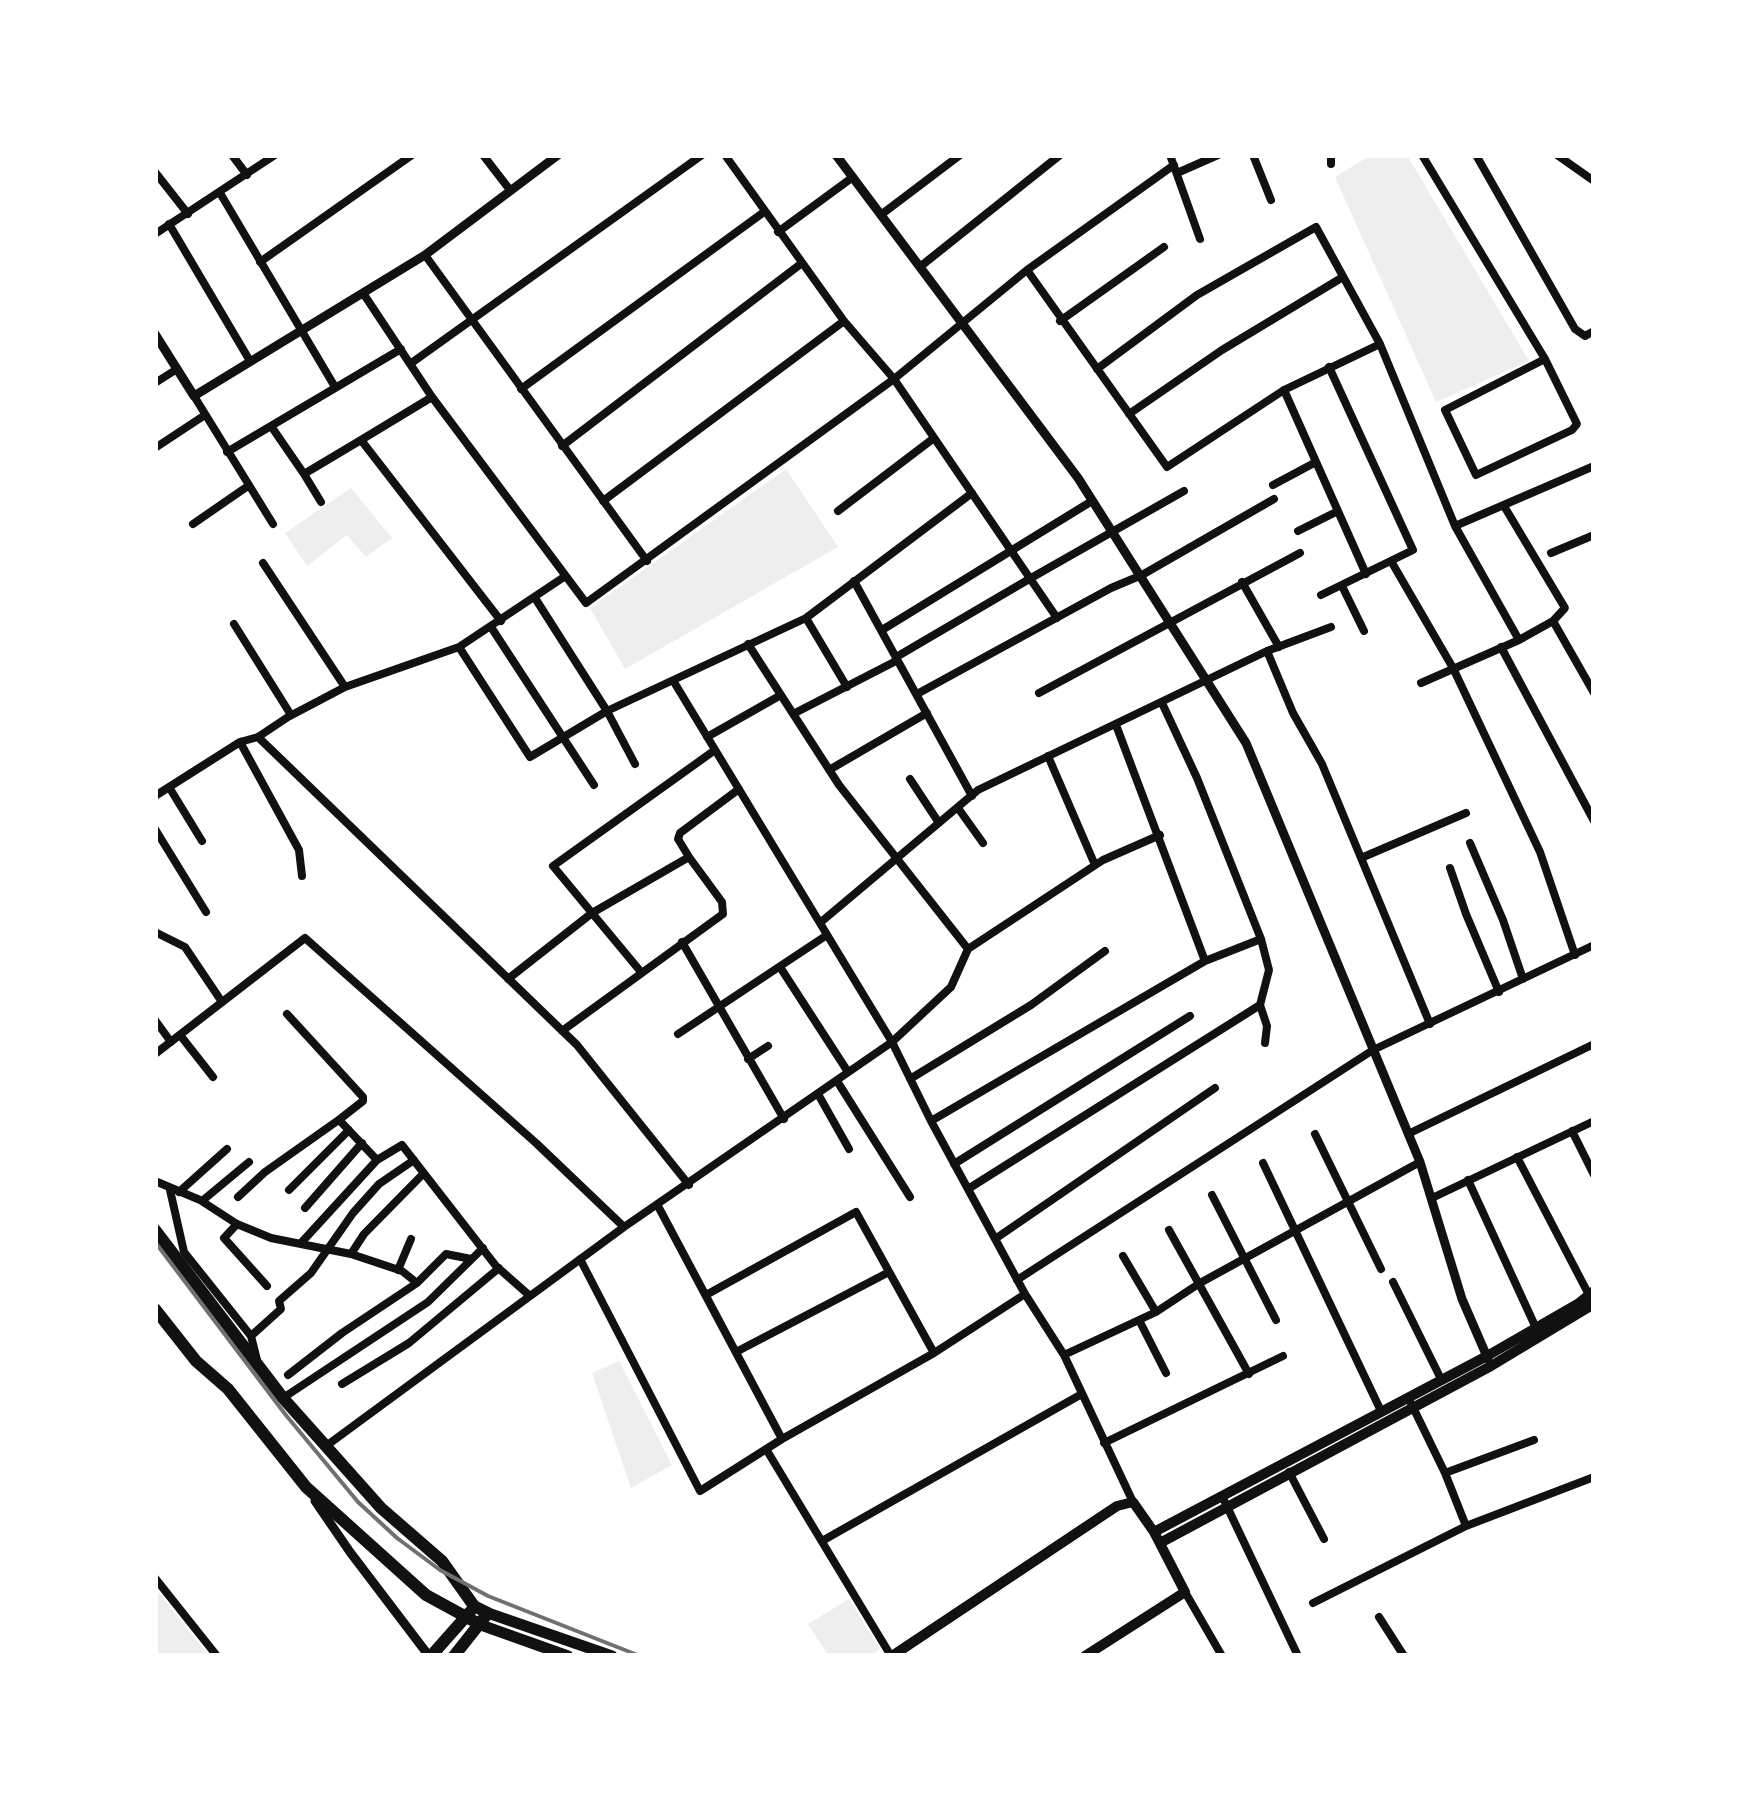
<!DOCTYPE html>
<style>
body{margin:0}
#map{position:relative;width:1749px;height:1811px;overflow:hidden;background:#fff;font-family:"Alegreya Sans",sans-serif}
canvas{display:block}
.frame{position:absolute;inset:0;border:158px solid #fff;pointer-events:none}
</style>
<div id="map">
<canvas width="1749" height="1811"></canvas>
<div class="frame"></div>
</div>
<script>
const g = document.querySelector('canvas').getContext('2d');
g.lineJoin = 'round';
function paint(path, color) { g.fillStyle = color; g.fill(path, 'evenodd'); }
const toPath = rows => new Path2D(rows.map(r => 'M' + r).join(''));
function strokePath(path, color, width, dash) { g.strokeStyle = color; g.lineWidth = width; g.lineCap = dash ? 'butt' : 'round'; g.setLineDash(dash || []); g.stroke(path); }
const green = toPath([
 [1371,155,1407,155,1529,361,1436,402,1335,177],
 [786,469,838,547,625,669,590,608],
 [351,488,392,538,366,557,347,535,307,566,285,533],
 [619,1361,672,1465,631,1488,592,1373],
 [155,1588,209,1656,155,1656],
 [849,1599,880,1649,870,1656,829,1656,808,1624]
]);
const minor = toPath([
 [232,155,247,175],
 [483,155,510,190],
 [725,155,844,321,894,379,1057,618],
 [1170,155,1200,239],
 [1253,155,1271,200],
 [1422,155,1545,359,1577,424,1572,430,1476,475,1445,410,1545,359],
 [1476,155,1575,329,1585,336,1594,331],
 [1557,155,1594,181],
 [1331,164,1331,155],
 [155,172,188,214],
 [1177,173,1218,155],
 [220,193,335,387],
 [882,214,960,155],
 [169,224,250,361],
 [778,232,853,177],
 [155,234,275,155],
 [425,255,647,561],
 [260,262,412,155],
 [921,266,1060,155],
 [1027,270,1167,467,1284,390,1380,344],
 [363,293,432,397,586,603,894,379,1027,270,1174,165],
 [1060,321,1164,247],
 [410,364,702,155],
 [1097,369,1197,295,1316,227,1380,344,1455,526,1519,640],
 [155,383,177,369],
 [521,389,764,212],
 [1284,390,1366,574],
 [194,396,273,524],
 [432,397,361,440,501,621],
 [1129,414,1222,350,1343,277],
 [271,426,304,474,361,440],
 [562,446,802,263],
 [155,448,205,415],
 [227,452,401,349],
 [304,474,321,502],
 [1273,485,1316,462],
 [603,501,844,321],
 [1504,506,1565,608,1553,621,1594,693],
 [838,511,934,438],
 [193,524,248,486],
 [1455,526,1594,466],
 [1298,531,1338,511],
 [1551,553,1594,535],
 [1391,561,1453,668,1540,852,1575,955],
 [263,563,345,687],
 [854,581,972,796],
 [1242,582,1279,647],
 [1342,586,1364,631],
 [1321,595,1413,550,1329,367],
 [535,598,607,711,635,764],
 [806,618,847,687],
 [234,624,291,715],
 [491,627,594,785],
 [882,630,1092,501],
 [748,644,839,785,968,949],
 [459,647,530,757,607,711,806,618,972,493],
 [1501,647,1594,821],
 [1267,651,1293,713,1322,764,1430,1024],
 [674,682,892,1042,931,1121,1025,1294,1064,1355,1133,1502],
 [1421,683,1519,640,1553,621],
 [1039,693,1300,553],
 [917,694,1111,588,1142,575,1274,499],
 [1162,703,1197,778,1261,939,1269,970,1260,1005,1267,1026,1265,1043],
 [793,714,894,662,898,656,1031,578,1184,491],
 [1116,725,1205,961],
 [258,737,577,1045,689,1185],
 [707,737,781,695],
 [240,742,299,850,302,876],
 [1048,756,1095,865],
 [829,770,927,713],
 [910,779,939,823],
 [169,787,202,841],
 [155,796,240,742,258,737,288,717,345,687,459,647,564,577],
 [958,808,983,843],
 [155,829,206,912],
 [1470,843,1503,920,1523,979],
 [1361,858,1466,813],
 [1450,868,1466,914,1499,992],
 [821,922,978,790,1267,651,1331,627],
 [155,932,185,947,222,1002],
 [682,942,784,1119],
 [780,967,848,1072],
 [641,972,592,913,689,857,678,839,680,833,739,789],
 [508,979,592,913,553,866,715,750],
 [287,1014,363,1097,363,1101,340,1119,342,1123,377,1160,402,1145,496,1266,530,1296],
 [155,1020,171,1042],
 [562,1031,723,914,722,902,689,857],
 [678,1034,827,935],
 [180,1035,213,1077],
 [155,1054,305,938,536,1143,624,1227],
 [748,1059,768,1046],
 [910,1079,1031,1005,1105,951],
 [837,1081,910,1197],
 [818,1094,849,1149],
 [931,1121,1205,961,1261,939],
 [1572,1131,1594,1175],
 [1315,1134,1381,1269],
 [1408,1134,1594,1044],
 [1517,1157,1589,1295],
 [1263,1163,1381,1411],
 [954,1164,1190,1016],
 [1468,1180,1536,1328],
 [155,1181,200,1200,237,1224,271,1238,351,1254,402,1271,417,1283],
 [968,1189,1260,1005],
 [170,1190,184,1252,251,1336,257,1360],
 [289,1190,349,1130],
 [179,1192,227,1149],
 [1212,1195,1276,1320],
 [238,1197,265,1172,340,1119],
 [1432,1198,1594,1121],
 [202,1201,249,1162],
 [658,1206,782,1439],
 [305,1208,362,1143],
 [237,1224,224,1238,267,1286],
 [1169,1230,1249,1374],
 [995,1239,1215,1088],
 [301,1243,377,1160],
 [351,1254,364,1234,424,1173],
 [1123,1256,1156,1312],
 [580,1259,700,1491,782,1439,934,1353,1025,1294],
 [398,1270,411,1239],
 [1017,1280,1373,1050,1594,945],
 [1393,1282,1441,1379],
 [706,1295,856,1212,934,1353],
 [1139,1320,1166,1373],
 [251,1336,281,1309,279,1301,311,1273,353,1213,379,1184,414,1160],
 [736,1352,889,1272],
 [1064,1355,1156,1312,1200,1283,1420,1162],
 [288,1375,342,1333,417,1283,446,1254,471,1259],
 [342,1384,409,1343,499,1268],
 [1408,1397,1445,1473,1466,1526],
 [283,1398,428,1302,483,1248],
 [1104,1443,1283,1356],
 [326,1446,624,1227,892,1042,951,987,968,949,1103,860,1160,835],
 [766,1449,891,1656],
 [1289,1472,1324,1539],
 [1445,1473,1534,1440],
 [1222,1496,1298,1656],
 [822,1541,1080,1395],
 [155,1578,217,1656],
 [1185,1592,1222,1656],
 [1313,1603,1466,1526,1594,1477],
 [1379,1617,1404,1656]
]);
const tertiary = toPath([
 [836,155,1078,478,1246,743,1420,1162,1462,1299,1488,1359],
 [155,334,194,396,425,255,558,155],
 [315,1501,350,1552,429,1656]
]);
const secondary = toPath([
 [1154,1532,1487,1356,1579,1303,1594,1291],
 [1160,1543,1491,1366,1594,1304],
 [892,1656,1117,1506,1133,1502,1154,1532,1185,1592,1085,1656]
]);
const primary = toPath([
 [488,1613,612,1656],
 [481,1625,568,1656]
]);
const trunk = toPath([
 [155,1230,283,1398,381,1508,442,1561,474,1606,488,1613,454,1656],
 [155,1309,196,1361,228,1389,306,1487,426,1595,481,1625],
 [431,1656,470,1612]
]);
const rail = toPath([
 [155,1242,285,1414,358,1502,397,1538,440,1570,488,1596,640,1656]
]);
paint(green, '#eee');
strokePath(minor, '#111', 8);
strokePath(tertiary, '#111', 9);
strokePath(secondary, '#111', 10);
strokePath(primary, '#111', 11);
strokePath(trunk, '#111', 12);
strokePath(rail, '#707070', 4);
</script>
